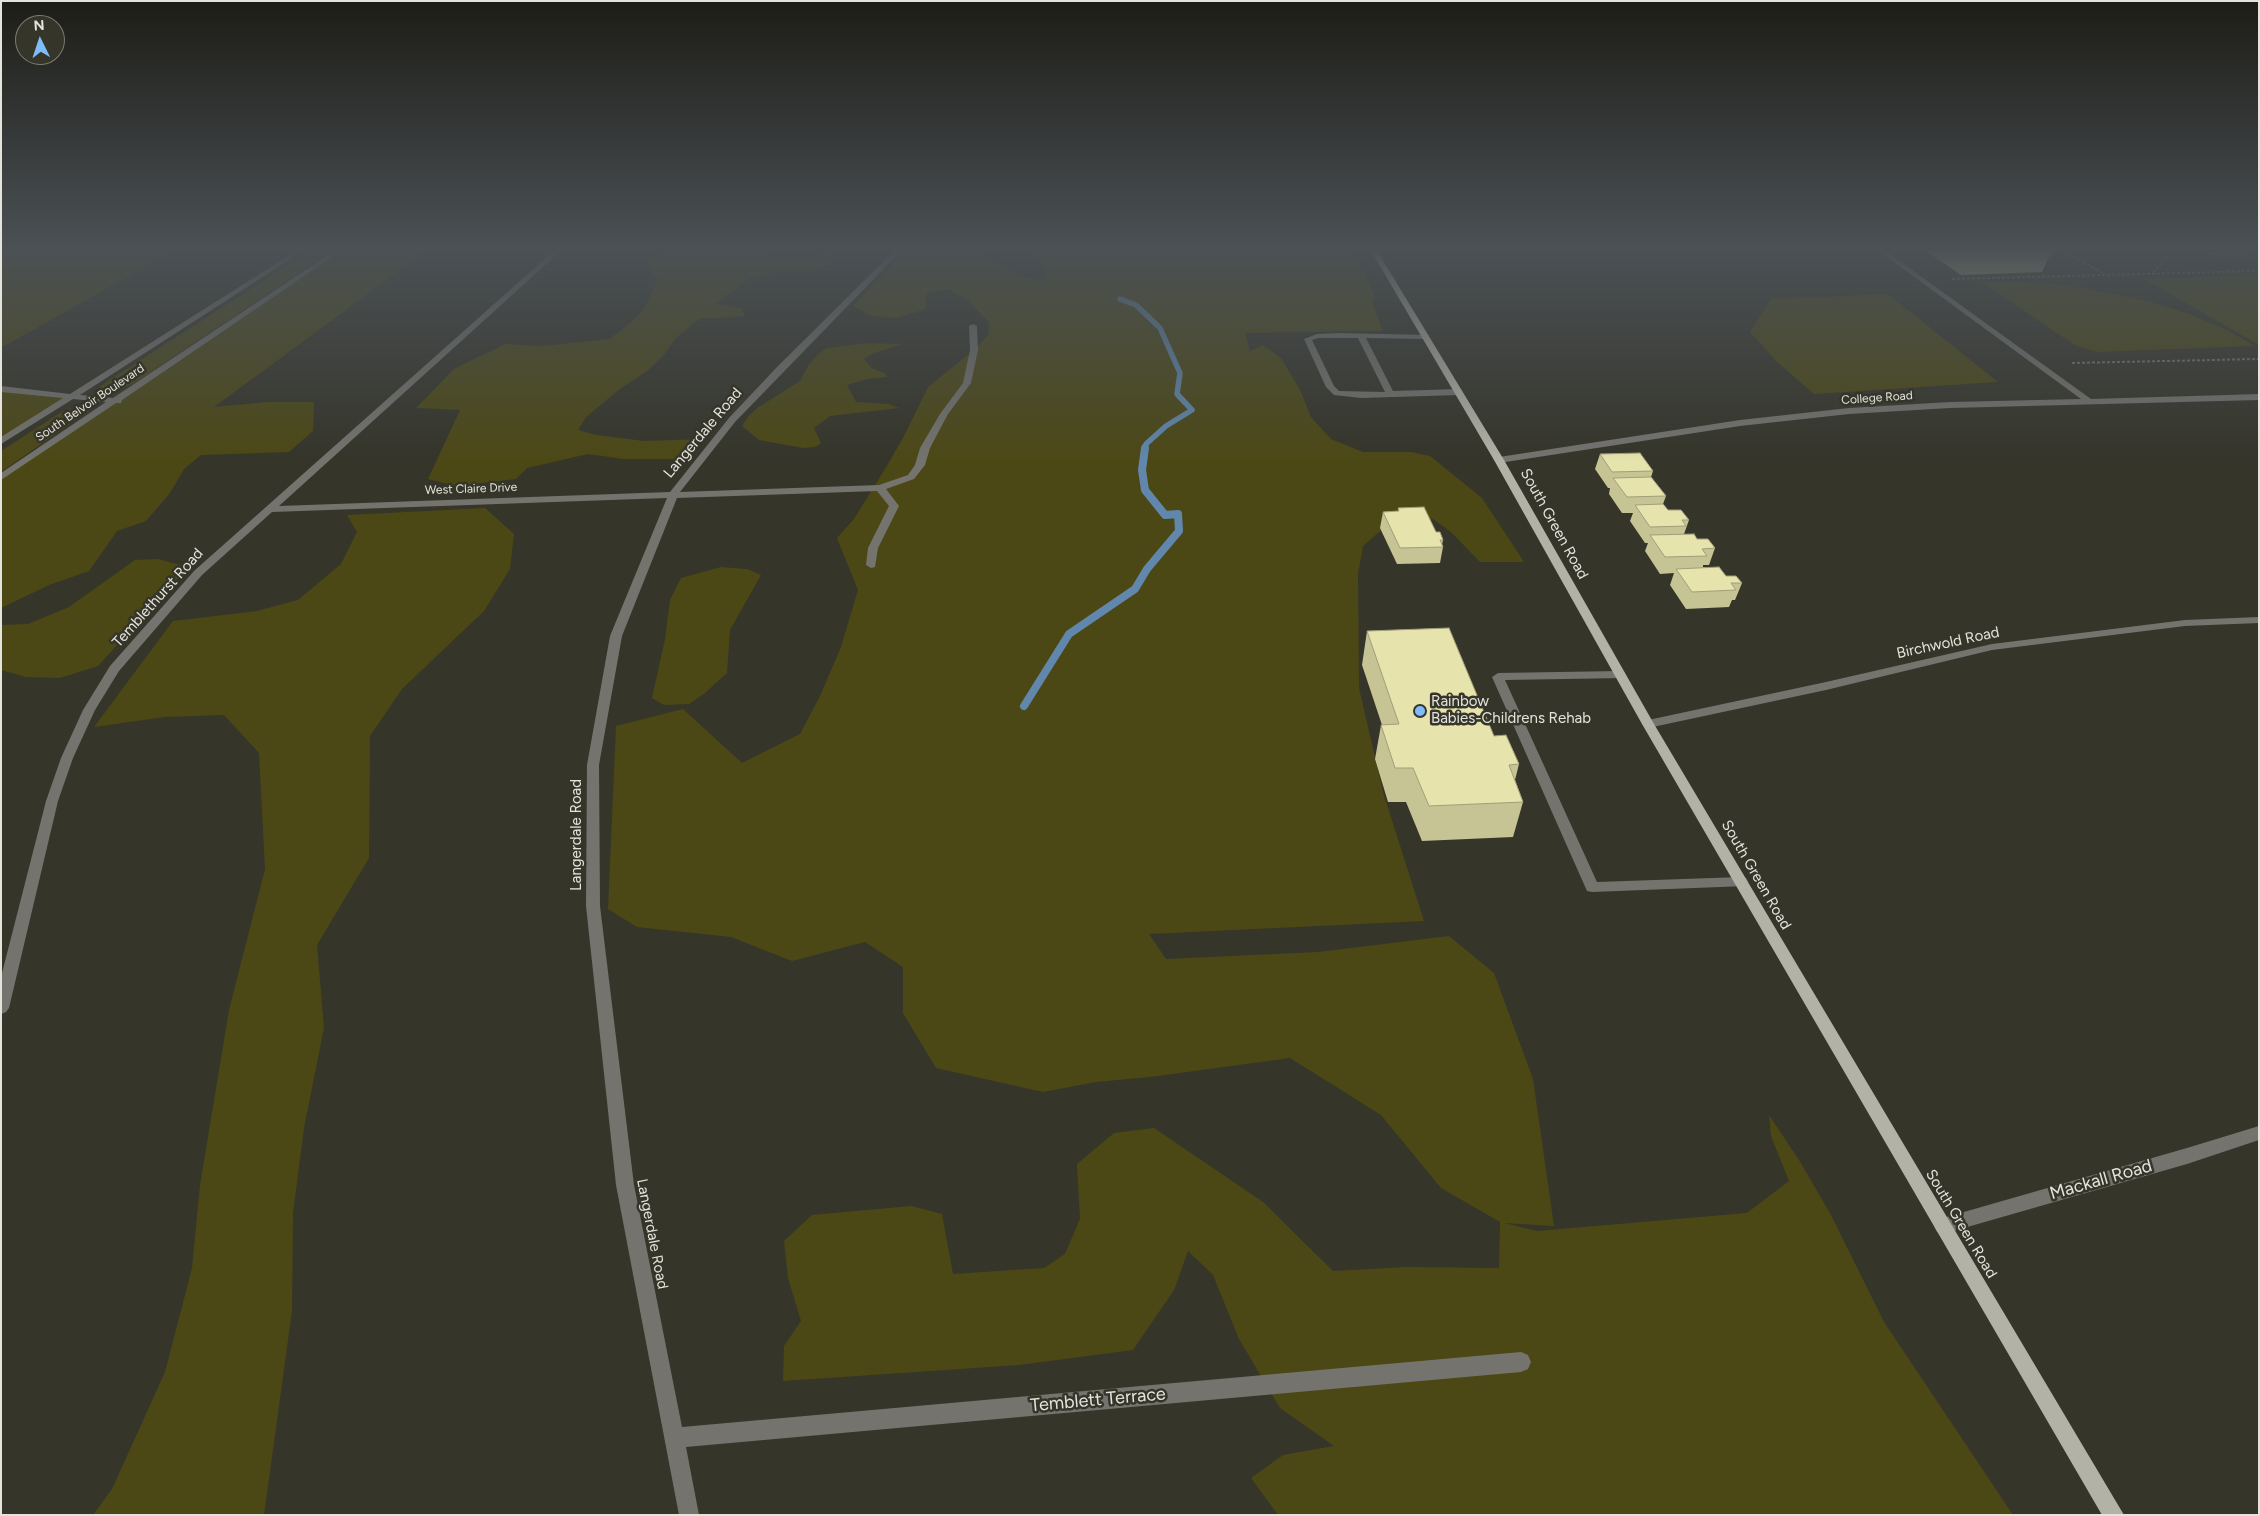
<!DOCTYPE html>
<style>
body{margin:0}
#map{position:relative;width:2260px;height:1516px;overflow:hidden;background:#35352a;font-family:Figtree,sans-serif}
canvas{display:block}
.frame{position:absolute;inset:0;border:2px solid #e4e4dd;pointer-events:none}
.north{position:absolute;left:15px;top:15px;width:50px;height:50px;box-sizing:border-box;background:#35352a;border:1px solid #7b7b72;border-radius:50%;rotate:356deg;font-size:14px;font-weight:700;line-height:20px;text-align:center;color:#e4e4dd}
.north::after{content:'';display:block;margin:auto;width:18px;height:22px;background:#7fbdfa;clip-path:polygon(50% 0,100% 100%,50% 72%,0 100%)}
</style>
<div id="map">
<canvas width="2260" height="1516"></canvas>
<div class="frame"></div>
<div class="north">N</div>
</div>
<script>
const g = document.querySelector('canvas').getContext('2d');
g.lineJoin = 'round';
function paint(path, color) { g.fillStyle = color; g.fill(path, 'evenodd'); }
const toPath = rows => new Path2D(rows.map(r => 'M' + r).join(''));
function strokePath(path, color, width, dash) { g.strokeStyle = color; g.lineWidth = width; g.lineCap = dash ? 'butt' : 'round'; g.setLineDash(dash || []); g.stroke(path); }
function drawText(font, color, halo, rows, align = 'center') {
  g.font = font + ' Figtree,sans-serif'; g.lineWidth = 5; g.setLineDash([]); g.textBaseline = 'middle'; g.strokeStyle = halo; g.fillStyle = color; for (const [text, x, y, turn = 0] of rows) {
    g.save(); g.translate(x, y); g.rotate((+turn || 0) * Math.PI / 180); g.textAlign = isNaN(turn) ? turn : align; if (halo) g.strokeText(text, 0, 0); g.fillText(text, 0, 0); g.restore();
  }
}
const green = toPath([
 [1,249,177,249,1,348],
 [313,249,334,249,136,382,115,392,97,392,97,389,105,383],
 [341,249,429,249,214,407,268,402,314,402,313,431,289,452,201,455,184,469,170,493,146,521,117,531,89,571,49,585,1,608,1,477],
 [684,249,777,249,768,254,784,259,832,253,830,265,814,271,773,272,750,278,715,304,741,308,745,316,699,319,676,338,663,356,647,371,620,389,586,417,578,430,597,435,644,441,701,439,686,459,623,459,588,454,527,468,516,479,456,486,428,479,460,410,416,408,454,369,505,344,542,346,610,339,636,318,645,307,653,291,658,279,647,266,647,257],
 [908,249,972,249,982,252,1016,275,1045,281,1045,265,1028,249,1352,249,1375,296,1372,302,1383,331,1245,333,1250,351,1263,345,1281,358,1300,390,1311,417,1331,439,1363,452,1411,452,1430,456,1482,498,1524,562,1480,562,1452,533,1433,519,1394,519,1363,546,1358,574,1359,688,1383,792,1424,921,1149,934,1166,959,1318,952,1449,936,1494,973,1533,1079,1554,1226,1504,1223,1537,1231,1747,1213,1789,1181,1771,1136,1769,1115,1799,1160,1831,1215,1884,1322,2013,1515,1278,1515,1251,1478,1283,1455,1334,1446,1280,1408,1239,1339,1213,1275,1188,1251,1174,1290,1133,1350,1019,1365,783,1381,784,1346,801,1321,788,1278,784,1241,812,1215,911,1206,942,1214,953,1274,1044,1268,1065,1254,1080,1219,1077,1164,1114,1133,1154,1128,1263,1202,1333,1271,1406,1267,1499,1268,1500,1222,1441,1188,1381,1115,1290,1058,1150,1077,1096,1082,1043,1092,936,1068,903,1013,903,967,865,942,792,961,731,937,637,927,608,909,616,726,683,709,742,763,800,734,820,696,841,647,858,590,837,538,854,519,885,469,903,438,928,387,974,350,989,334,989,322,966,299,948,289,926,294,926,309,897,318,872,316,853,306],
 [2259,275,2259,345,2144,279],
 [1982,282,2023,282,2066,285,2144,300,2192,315,2227,330,2255,346,2097,352,2076,346],
 [1888,294,1998,382,1814,394,1776,361,1750,332,1771,299],
 [869,343,903,344,874,353,864,359,872,368,886,374,887,377,867,379,847,385,856,402,888,404,899,408,830,416,814,428,821,443,815,447,803,448,759,440,742,426,748,417,757,408,800,381,808,366,818,354,827,348],
 [1,388,73,395,1,441],
 [83,407,90,410,1,472,1,451,63,411],
 [485,508,514,534,510,569,484,611,402,689,370,736,369,858,317,945,324,1028,304,1128,293,1213,292,1311,264,1515,93,1515,112,1489,165,1372,192,1268,200,1185,229,1010,265,869,259,753,224,715,165,717,94,727,173,621,257,611,298,600,341,564,357,532,347,515],
 [158,559,188,567,98,666,60,678,26,677,1,670,1,625,28,624,69,607,135,560],
 [721,567,747,569,761,575,730,630,727,673,705,693,689,704,664,705,652,698,665,639,670,600,681,578]
]);
const streamFar1 = toPath([
 [1120,299,1136,305,1160,328,1180,373,1177,394,1192,410,1166,426,1146,444,1145,449]
]);
const stream = toPath([
 [1024,706,1069,634,1135,589,1147,569,1179,531,1178,514,1165,515,1145,490,1142,470,1145,448]
]);
const path = toPath([
 [2061,249,2104,274],
 [2173,249,2232,256,2259,250],
 [2153,273,2175,249],
 [1952,279,2259,271],
 [2072,363,2259,359]
]);
const minor = toPath([
 [299,249,306,249,80,395,113,398,337,249,344,249,122,400,121,403,116,403,1,480,1,473,106,402,73,399,1,444,1,437,63,398,1,392,1,386,70,394,299,249],
 [556,249,563,249,279,506,670,492,729,418,777,367,896,249,903,249,735,422,680,492,879,485,908,475,915,465,920,448,940,414,963,383,970,350,969,326,973,324,977,326,978,350,971,383,948,414,930,448,925,465,914,479,886,489,899,506,878,548,875,567,871,568,866,565,868,548,889,506,877,491,677,498,622,636,599,765,600,906,634,1185,682,1427,1521,1352,1528,1355,1531,1362,1528,1369,1521,1372,686,1447,699,1515,679,1515,616,1185,586,906,587,765,610,636,667,498,272,512,202,575,119,671,95,710,73,758,58,801,9,1008,6,1012,1,1014,1,977,46,801,61,758,83,710,110,666,194,571,556,249],
 [1876,249,1883,249,2091,399,2259,394,2259,400,1950,408,1849,414,1740,426,1499,463,1494,460,1499,457,1740,420,1849,408,1950,402,2081,399,1876,249],
 [1337,333,1429,335,1429,339,1426,339,1366,338,1393,391,1459,389,1463,392,1459,395,1361,398,1334,395,1326,387,1304,339,1317,334,1337,333],
 [1318,338,1358,338,1385,392,1339,391,1334,386,1312,340,1318,338],
 [2259,617,2259,623,2185,626,1992,650,1826,690,1648,728,1642,724,1648,720,1826,682,1992,644,2185,620,2259,617],
 [1620,671,1626,675,1624,678,1505,680,1597,882,1741,877,1746,878,1748,882,1746,886,1592,892,1587,891,1492,677,1498,673,1620,671],
 [2259,1126,2259,1140,2187,1164,1943,1234,1937,1232,1934,1226,1937,1220,1943,1218,2187,1148,2259,1126]
]);
const major = toPath([
 [1370,249,1376,249,1504,460,1654,724,2124,1515,2102,1515,1642,724,1494,460,1370,249]
]);
const wall = toPath([
 [1923,249,2058,249,2057,251,2054,251,2051,257,2049,257,2042,272,1961,275],
 [1600,454,1653,471,1651,477,1666,496,1663,504,1668,510,1689,520,1684,534,1697,539,1715,548,1709,565,1703,565,1703,567,1726,576,1742,583,1735,600,1732,600,1729,607,1686,609,1670,585,1674,573,1660,574,1645,551,1648,543,1645,543,1630,521,1633,513,1622,513,1609,494,1610,488,1608,488,1595,469],
 [1398,508,1436,532,1443,540,1442,545,1443,547,1440,563,1397,564,1380,528,1383,512,1398,511],
 [1367,631,1494,736,1519,764,1515,780,1523,802,1513,837,1422,841,1406,802,1388,802,1375,759,1381,725,1382,725,1362,665]
]);
const building = toPath([
 [1640,453,1653,471,1612,472,1600,454,1640,453],
 [1651,477,1666,496,1627,497,1613,478,1651,477],
 [1663,504,1668,510,1681,510,1689,520,1682,520,1686,526,1650,527,1635,505,1663,504],
 [1424,507,1436,532,1440,532,1443,540,1440,540,1443,547,1400,548,1383,512,1399,511,1398,508,1424,507],
 [1694,534,1697,539,1708,539,1715,548,1702,549,1707,556,1665,557,1650,535,1694,534],
 [1719,567,1726,576,1736,576,1742,583,1731,583,1736,590,1692,592,1676,569,1719,567],
 [1449,628,1494,736,1506,735,1519,764,1509,765,1523,802,1429,806,1413,768,1395,768,1381,725,1399,724,1367,631,1449,628]
]);
const markers = [
 [1420,711,6,"#7fbdfa"]
];
const farStreetnames = [
 ["College Road",1877,398,-4],
 ["South Belvoir Boulevard",90,403,-34],
 ["West Claire Drive",471,489,-2]
];
const streetNames = [
 ["Langerdale Road",703,433,-50],
 ["South Green Road",1554,524,61],
 ["Temblethurst Road",158,598,-48],
 ["Birchwold Road",1948,643,-12],
 ["Langerdale Road",577,835,-90],
 ["South Green Road",1756,875,60],
 ["South Green Road",1961,1224,59],
 ["Langerdale Road",652,1234,79]
];
const poiNames = [
 ["Rainbow",1431,702],
 ["Babies-Childrens Rehab",1431,719]
];
const nearStreetnames = [
 ["Mackall Road",2101,1180,-16],
 ["Temblett Terrace",1098,1400,-5]
];
paint(green, '#4c4816');
strokePath(streamFar1, '#6187ac', 5.5);
strokePath(stream, '#6187ac', 8);
strokePath(path, '#73736a', 2, [3, 2]);
paint(minor, '#74736e');
paint(major, '#b2b2a7');
paint(wall, '#c6c395');
paint(building, '#e6e3ad');
strokePath(building, '#a19f79', 1);
const sky = g.createLinearGradient(0, 0, 0, 461);
sky.addColorStop(0, '#1d1d17');
sky.addColorStop(0.54, '#4b5155');
sky.addColorStop(1, '#4b515500');
g.fillStyle = sky;
g.fillRect(0, 0, 2260, 461);
for (const [x, y, r, color] of markers) { const dot = new Path2D(); dot.arc(x, y, r, 0, 2 * Math.PI); g.fillStyle = color; g.fill(dot); strokePath(dot, '#35352a', 2); }
drawText('12px', '#e4e4dd', '#35352a', farStreetnames);
drawText('15px', '#e4e4dd', '#35352a', streetNames);
drawText('15px', '#e4e4dd', '#35352a', poiNames, 'left');
drawText('18px', '#e4e4dd', '#35352a', nearStreetnames);
</script>
